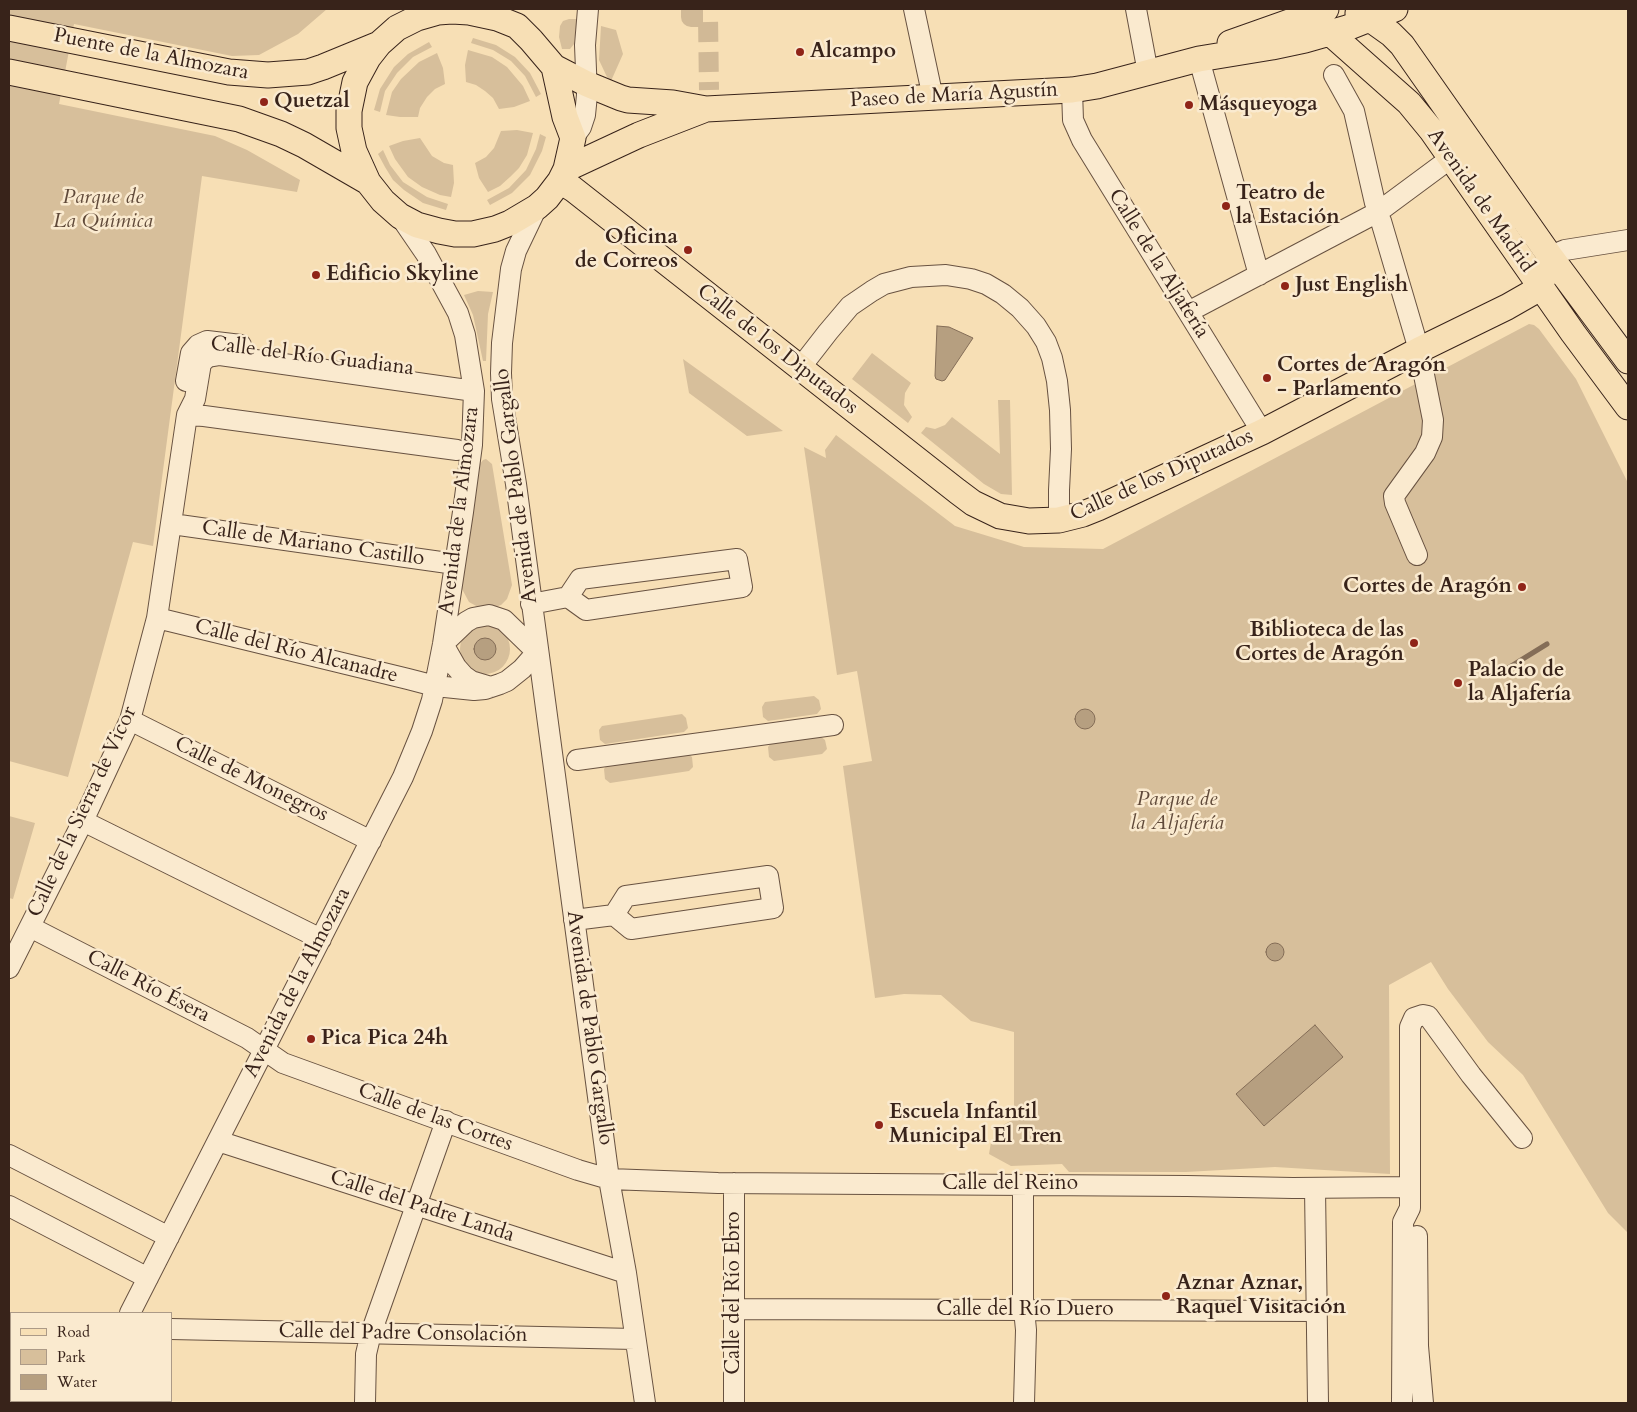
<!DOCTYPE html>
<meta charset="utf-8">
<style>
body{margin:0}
#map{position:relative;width:1637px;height:1412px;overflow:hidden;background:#f7dfb5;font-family:Cardo,serif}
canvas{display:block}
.frame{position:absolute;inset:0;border:10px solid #38231a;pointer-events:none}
.legend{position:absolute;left:10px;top:1312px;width:162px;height:90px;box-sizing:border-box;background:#faeacf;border:1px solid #ac9a87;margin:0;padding:6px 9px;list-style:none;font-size:15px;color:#38231a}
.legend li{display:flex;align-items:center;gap:10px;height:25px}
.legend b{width:25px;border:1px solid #ac9a87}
</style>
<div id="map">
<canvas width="1637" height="1412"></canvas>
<div class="frame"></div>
<ul class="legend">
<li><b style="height:6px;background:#f7dfb5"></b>Road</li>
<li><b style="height:14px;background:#d7bf9b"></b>Park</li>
<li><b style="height:14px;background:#b69f80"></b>Water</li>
</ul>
</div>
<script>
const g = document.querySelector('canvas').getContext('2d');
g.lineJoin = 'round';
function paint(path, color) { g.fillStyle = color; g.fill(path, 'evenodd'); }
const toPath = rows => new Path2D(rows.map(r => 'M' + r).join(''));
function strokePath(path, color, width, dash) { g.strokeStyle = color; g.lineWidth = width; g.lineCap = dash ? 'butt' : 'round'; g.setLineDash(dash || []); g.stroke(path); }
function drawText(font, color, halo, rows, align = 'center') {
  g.font = font + ' Cardo,serif'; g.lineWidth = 5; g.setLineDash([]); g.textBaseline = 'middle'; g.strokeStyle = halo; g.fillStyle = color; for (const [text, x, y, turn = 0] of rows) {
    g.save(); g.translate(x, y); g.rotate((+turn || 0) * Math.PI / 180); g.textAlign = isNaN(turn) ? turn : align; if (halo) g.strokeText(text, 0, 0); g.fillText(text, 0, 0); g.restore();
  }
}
const green = toPath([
 [9,9,327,9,298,34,259,55,232,56,74,24,59,104,215,136,247,150,300,180,297,192,202,176,153,546,133,542,68,777,9,761],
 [569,19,577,19,574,44,570,49,562,49,559,37,560,26,563,21],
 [601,26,616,30,623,54,611,81,607,77,599,60],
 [473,38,496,45,515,57,530,73,541,94,536,97,525,76,511,61,493,50,471,43],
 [429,42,432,47,413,57,397,73,385,91,380,112,374,110,380,89,394,67,408,54],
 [468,50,492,57,507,67,523,86,530,101,514,107,499,109,493,98,485,91,476,85,466,82,465,65],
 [437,53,443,68,445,84,435,89,427,97,420,108,418,117,400,117,386,115,392,92,401,79,419,62],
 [517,130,533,133,527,155,519,168,510,177,500,186,488,192,479,178,475,163,486,157,494,148,501,131],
 [540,134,546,137,542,151,530,175,512,193,490,205,487,200,509,188,526,170,536,149],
 [420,138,432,156,444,163,453,165,454,183,451,197,440,195,422,187,408,177,395,159,389,146,403,141],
 [383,150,390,165,403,182,427,197,448,204,446,210,423,203,404,190,393,180,385,167,378,154],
 [478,291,493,292,488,314,486,361,483,361,473,315,464,295],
 [1529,324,1534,325,1539,329,1576,379,1628,483,1628,1233,1608,1213,1523,1075,1488,1042,1448,989,1431,962,1389,985,1390,1174,1275,1167,1186,1172,1069,1172,1062,1164,1011,1166,989,1154,991,1142,997,1133,1003,1125,1014,1119,1014,1032,971,1021,941,995,904,994,875,998,843,766,872,761,857,671,837,675,804,447,826,458,825,450,836,435,955,526,1024,547,1103,549],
 [872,353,911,383,905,393,904,405,912,417,908,423,852,379],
 [683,359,783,431,747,436,689,393],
 [998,400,1010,400,1012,495,1001,494,984,484,921,433,926,427,935,429,945,425,952,417,1000,454],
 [486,459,492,464,512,585,507,599,501,605,493,608,478,607,469,602,462,589,462,581,480,464,483,460],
 '460 649a25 25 0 1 1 50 0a25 25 0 1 1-50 0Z',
 [814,696,819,700,821,709,817,714,768,721,763,717,762,707,765,702],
 [682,714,686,718,688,728,684,732,605,744,600,740,599,730,602,726],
 [820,736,825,740,827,749,822,754,774,761,769,757,768,747,771,743],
 [687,753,692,757,693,767,689,771,610,783,605,779,604,769,607,765],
 [9,816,35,823,13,899,9,898]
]);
const water = toPath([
 [937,326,949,327,973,338,945,380,942,381,936,379,935,376,937,326],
 '474 649a11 11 0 1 1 22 0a11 11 0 1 1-22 0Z',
 '1075 719a10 10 0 1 1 20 0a10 10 0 1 1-20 0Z',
 '1266 952a9 9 0 1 1 18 0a9 9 0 1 1-18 0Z',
 [1315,1025,1343,1057,1264,1126,1236,1094,1315,1025]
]);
const stream = toPath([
 [1505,670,1547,644]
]);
const minorTunnel = toPath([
 [691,9,691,17,708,17,709,90]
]);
const minor = toPath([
 [914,9,933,98],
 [1136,9,1148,73],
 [1199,59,1259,275],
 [1334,75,1354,111,1375,203],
 [1072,90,1073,120,1082,140,1262,432],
 [573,138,581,127,585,115,587,95,585,45,588,9],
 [537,207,516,251,511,269,502,343,501,373,502,399,516,484,609,1179,626,1273,645,1403],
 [1381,221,1419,350,1433,420,1432,437,1425,453,1394,496,1395,503,1417,555],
 [1550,256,1565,250,1628,240],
 [1188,312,1378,212,1451,158],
 [800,368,828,332,850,306,872,291,884,284,911,277,946,275,971,279,986,284,1003,294,1020,308,1036,326,1046,342,1052,358,1057,381,1060,410,1061,449,1059,490,1059,520],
 [186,381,191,353,198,345,207,341,241,345],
 [187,415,204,416,457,450],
 [172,524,455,564],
 [531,604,568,597,586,610,742,587,737,559,580,579,568,597],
 [157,618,408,679,435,686,474,690,485,689,500,684,507,681,522,669,537,652,504,620,489,615,473,618,466,622,443,644,456,667,464,676,471,681,491,687],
 [130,720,371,841],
 [577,760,833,725],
 [83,821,321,939],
 [574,920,614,915,631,929,773,908,768,876,626,896,614,915],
 [30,927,247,1038,283,1063,578,1170,609,1179,718,1183,1187,1186,1293,1188,1410,1187],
 [9,968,83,821,130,720,157,618,187,415,195,399,201,363,208,357,220,355,474,391],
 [218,1141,626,1273],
 [9,1155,169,1237],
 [734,1183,734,1403],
 [1023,1185,1023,1299,1026,1330,1024,1403],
 [1315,1188,1318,1403],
 [9,1206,148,1278],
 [1417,1236,1418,1346,1423,1403],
 [734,1309,1317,1311],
 [130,1313,403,777,422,731,432,700,443,644,463,512,472,445,474,391,465,335,458,313,426,254,400,216],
 [171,1329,635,1339],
 [88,1403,90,1401],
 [365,1403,366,1354,371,1333,446,1121],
 [1402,1403,1403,1222,1410,1208,1410,1027,1414,1018,1423,1015,1428,1016,1471,1075,1522,1138]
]);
const major = toPath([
 [452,11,469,12,497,18,517,26,531,40,554,67,565,117,573,138,566,169,560,181,547,198,537,207,510,223,495,229,473,234,455,234,439,231,417,225,400,216,383,201,368,182,354,151,349,128,349,111,355,82,368,58,379,44,397,28,417,18,438,12,452,11],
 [1358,13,1370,19,1391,34,1402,45,1550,256,1628,361],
 [9,28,229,72,268,75,308,72,323,67,379,44],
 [1330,33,1392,88,1409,103,1432,131,1573,333,1628,407],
 [1230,43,1326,9],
 [554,67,587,84,621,98,628,100,673,103,706,109,1072,90,1097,86,1199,59,1272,47,1305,40,1347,28,1395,9],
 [9,72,239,119,281,134,304,145,368,182],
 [566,169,639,135,706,109],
 [560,181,573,189,957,491,973,503,1000,516,1029,521,1059,520,1083,514,1098,508,1262,432,1419,350,1507,307,1535,291,1543,279,1550,256]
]);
const markers = [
 [800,52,5,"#8f2418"],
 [264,102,5,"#8f2418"],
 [1189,105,5,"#8f2418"],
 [1226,206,5,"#8f2418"],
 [688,250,5,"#8f2418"],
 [316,275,5,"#8f2418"],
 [1285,286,5,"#8f2418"],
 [1267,378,5,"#8f2418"],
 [1522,587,5,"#8f2418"],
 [1414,643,5,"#8f2418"],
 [1458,683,5,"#8f2418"],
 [311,1039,5,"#8f2418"],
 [879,1125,5,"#8f2418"],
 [1166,1296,5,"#8f2418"]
];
const poiNames = [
 ["Alcampo",810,52],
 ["Quetzal",274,102],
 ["Másqueyoga",1199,105],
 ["Teatro de",1236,194],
 ["la Estación",1236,218],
 ["Oficina",678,238,"right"],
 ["de Correos",678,262,"right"],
 ["Edificio Skyline",326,275],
 ["Just English",1295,286],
 ["Cortes de Aragón",1277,366],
 ["- Parlamento",1277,390],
 ["Cortes de Aragón",1512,587,"right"],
 ["Biblioteca de las",1404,631,"right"],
 ["Cortes de Aragón",1404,655,"right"],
 ["Palacio de",1468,671],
 ["la Aljafería",1468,695],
 ["Pica Pica 24h",321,1039],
 ["Escuela Infantil",889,1113],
 ["Municipal El Tren",889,1137],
 ["Aznar Aznar,",1176,1284],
 ["Raquel Visitación",1176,1308]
];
const streetNames = [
 ["Puente de la Almozara",151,55,11],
 ["Paseo de María Agustín",954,96,-3],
 ["Avenida de Madrid",1480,201,55],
 ["Calle de la Aljafería",1158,264,58],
 ["Calle de los Diputados",777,350,38],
 ["Calle del Río Guadiana",312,357,7],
 ["Calle de los Diputados",1162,476,-24],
 ["Avenida de Pablo Gargallo",517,486,-97],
 ["Avenida de la Almozara",460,511,-83],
 ["Calle de Mariano Castillo",313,544,8],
 ["Calle del Río Alcanadre",296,652,14],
 ["Calle de Monegros",251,780,26],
 ["Calle de la Sierra de Vicor",83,812,-65],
 ["Avenida de la Almozara",298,983,-63],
 ["Calle Río Ésera",148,987,27],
 ["Avenida de Pablo Gargallo",589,1028,82],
 ["Calle de las Cortes",435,1118,20],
 ["Calle del Reino",1010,1184],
 ["Calle del Padre Landa",422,1207,18],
 ["Calle del Río Ebro",734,1293,-90],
 ["Calle del Río Duero",1025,1310],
 ["Calle del Padre Consolación",403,1334,1]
];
const parkNames = [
 ["Parque de",103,198],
 ["La Química",103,222],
 ["Parque de",1177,800],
 ["la Aljafería",1177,824]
];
paint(green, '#d7bf9b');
paint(water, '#b69f80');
strokePath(water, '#846d57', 1);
strokePath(stream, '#846d57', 5);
strokePath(minorTunnel, '#d1b996', 20, [20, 10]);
strokePath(minor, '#685241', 22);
strokePath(major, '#38231a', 27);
strokePath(minor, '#faeacf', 20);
strokePath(major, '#f7dfb5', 25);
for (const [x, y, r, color] of markers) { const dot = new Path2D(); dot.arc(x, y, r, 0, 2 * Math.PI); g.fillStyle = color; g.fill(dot); strokePath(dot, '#faeacf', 2); }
drawText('bold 21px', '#38231a', '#faeacf', poiNames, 'left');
drawText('21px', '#38231a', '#faeacf', streetNames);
drawText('italic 21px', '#604a3a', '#faeacf', parkNames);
</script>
